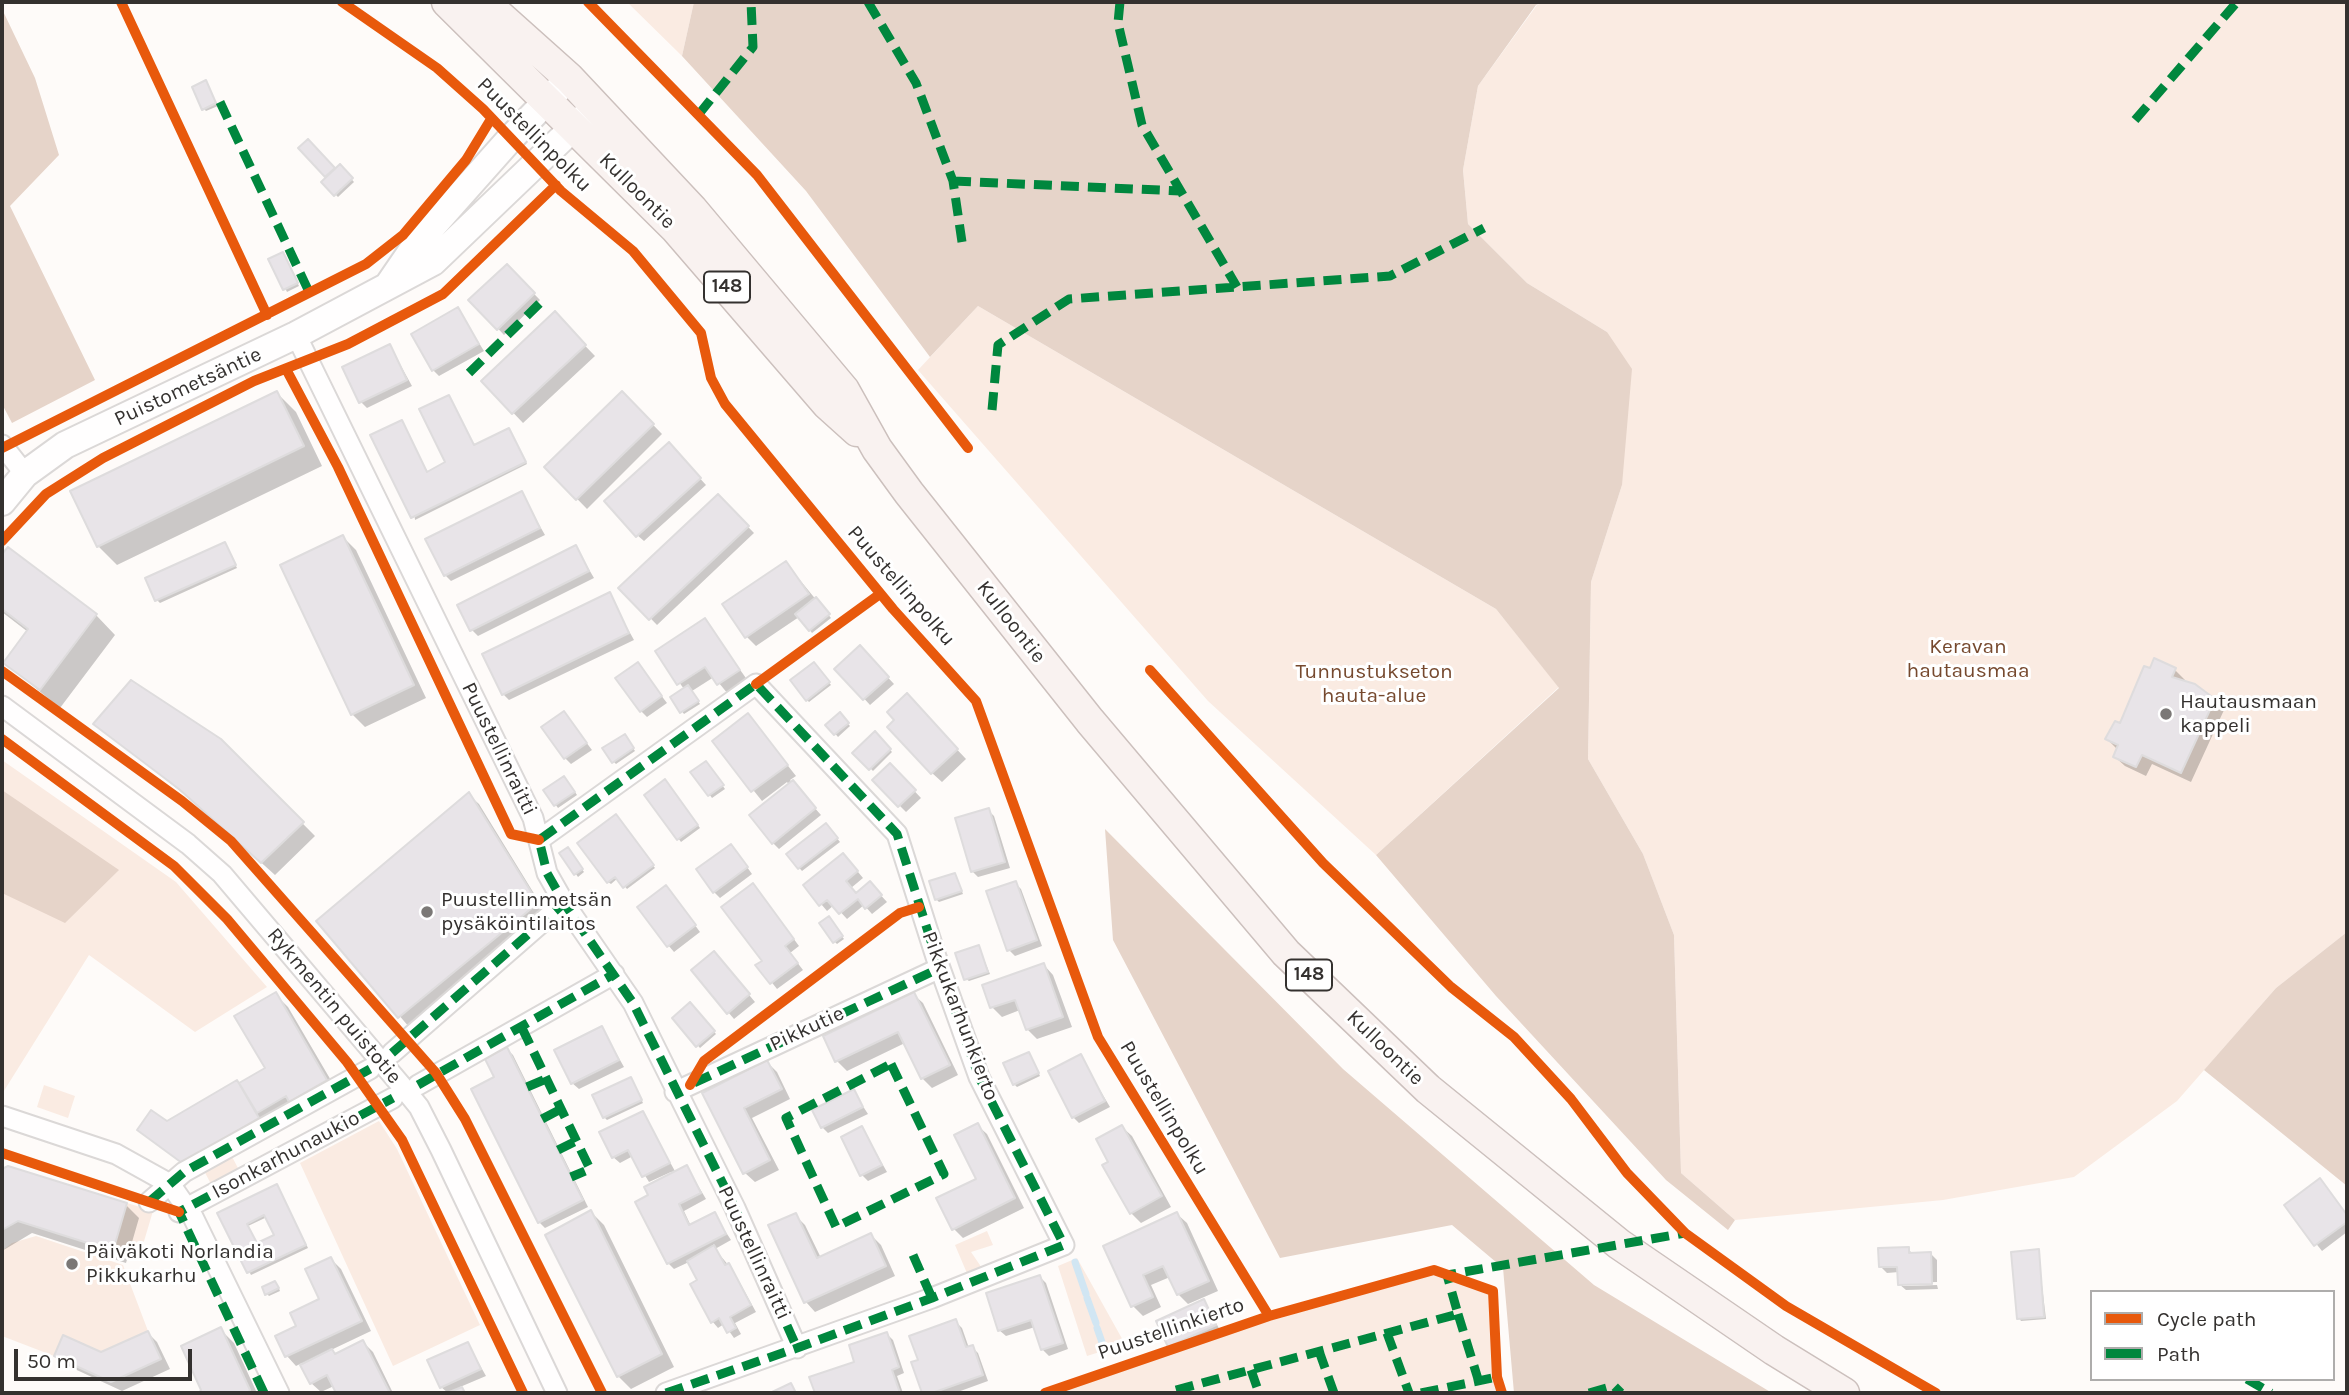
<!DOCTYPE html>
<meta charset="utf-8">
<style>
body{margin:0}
#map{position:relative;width:2349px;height:1395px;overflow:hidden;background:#fefbf9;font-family:Karla,sans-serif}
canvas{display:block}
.frame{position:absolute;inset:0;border:4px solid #34312f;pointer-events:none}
.legend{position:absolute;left:2090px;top:1290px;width:245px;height:91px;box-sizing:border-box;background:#fff;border:2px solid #aeadac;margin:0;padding:9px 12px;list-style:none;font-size:21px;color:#34312f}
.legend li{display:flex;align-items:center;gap:14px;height:35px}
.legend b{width:35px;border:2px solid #aeadac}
.scale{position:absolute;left:14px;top:1349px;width:178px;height:32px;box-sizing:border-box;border:4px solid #34312f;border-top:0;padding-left:9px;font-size:21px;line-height:24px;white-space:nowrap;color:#34312f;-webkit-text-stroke:5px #fff;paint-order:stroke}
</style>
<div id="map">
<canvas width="2349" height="1395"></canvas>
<div class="frame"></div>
<ul class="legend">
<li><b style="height:9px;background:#e8590c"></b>Cycle path</li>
<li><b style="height:9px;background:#00873e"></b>Path</li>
</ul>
<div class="scale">50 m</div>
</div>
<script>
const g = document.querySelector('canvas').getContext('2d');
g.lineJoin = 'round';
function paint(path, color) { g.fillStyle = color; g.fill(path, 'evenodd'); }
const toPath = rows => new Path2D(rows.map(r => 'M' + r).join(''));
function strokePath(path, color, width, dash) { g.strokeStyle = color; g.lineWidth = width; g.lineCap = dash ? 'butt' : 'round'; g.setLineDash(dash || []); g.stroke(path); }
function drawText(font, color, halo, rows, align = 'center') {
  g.font = font + ' Karla,sans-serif'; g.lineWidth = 6; g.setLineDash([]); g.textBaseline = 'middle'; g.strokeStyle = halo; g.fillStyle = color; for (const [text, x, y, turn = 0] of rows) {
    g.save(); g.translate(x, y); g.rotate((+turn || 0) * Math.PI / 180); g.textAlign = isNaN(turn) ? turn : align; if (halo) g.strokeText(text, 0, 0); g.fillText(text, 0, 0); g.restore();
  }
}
const green = toPath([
 [627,2,694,2,682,56],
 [1543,2,2347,2,2347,932,2276,988,2177,1101,2074,1177,1943,1200,1735,1220,1681,1173,1674,935,1643,854,1588,759,1591,582,1622,485,1607,332,1527,283,1468,224,1463,170,1478,86,1537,5],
 [978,306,1496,609,1559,687,1376,855,1208,701,918,370],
 [2,760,176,882,267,987,195,1032,89,955,2,1094],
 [44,1085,75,1096,68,1118,37,1107],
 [379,1121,397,1149,480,1325,393,1366,300,1163],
 [229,1151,239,1170,211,1184,201,1165],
 [127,1203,153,1211,139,1258,113,1251],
 [987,1231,993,1245,971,1252,984,1271,969,1278,955,1245],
 [36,1236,123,1265,148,1331,101,1352,64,1335,54,1356,2,1336,2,1251,12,1243],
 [1077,1258,1125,1344,1087,1356,1058,1266],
 [1434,1270,1493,1291,1497,1377,1502,1393,1045,1393,1269,1316]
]);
const forest = toPath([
 [694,2,1543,2,1536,5,1478,86,1463,170,1468,224,1527,283,1607,332,1632,369,1622,485,1591,582,1588,759,1643,854,1674,935,1681,1173,1735,1220,1728,1230,1666,1180,1496,996,1376,855,1559,688,1496,609,978,306,930,357,806,191,682,56],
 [2,9,35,78,59,155,10,206,95,380,12,423,2,404],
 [2,790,119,870,65,923,2,893],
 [1105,829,1343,1069,1594,1285,1772,1393,1514,1393,1503,1268,1452,1225,1280,1258,1113,940],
 [2347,932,2347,1186,2204,1070,2276,988]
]);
const shadow = toPath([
 [208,85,218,106,206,111,204,109],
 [307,142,335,171,340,166,354,182,338,197,323,182,328,177,300,148],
 [285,256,299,286,287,292,271,260],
 [507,266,540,300,504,335,471,300],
 [458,309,484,351,439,376,433,370],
 [564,324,595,356,523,423,483,381],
 [390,346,412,386,367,408,361,402],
 [277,393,296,412,322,466,117,565,98,546],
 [622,393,662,434,587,509,546,467],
 [449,397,475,447,509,430,527,464,415,520,404,425,428,473,448,463],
 [675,451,706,485,644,541,637,535],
 [521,493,545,535,451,581,445,575],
 [718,496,754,533,657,625,621,588],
 [343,537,356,550,426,698,365,727,352,714],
 [225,544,237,568,160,603,157,600,147,579],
 [576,547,594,578,478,636,472,630,460,606],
 [8,549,96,615,115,635,60,708,5,663,28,632,2,612,2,557],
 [786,563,831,618,812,633,799,617,756,646,746,636],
 [609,595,634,640,509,700,503,694],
 [705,620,748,681,728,694,714,677,692,691,700,704,684,714,672,698,684,689,657,652],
 [866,654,894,684,870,705,837,669],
 [638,665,667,703,647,717,641,711],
 [817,666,831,685,809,702,807,700],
 [2175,670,2185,680,2183,682,2205,691,2224,710,2191,782,2152,764,2146,776,2125,766,2115,757,2117,749,2107,739],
 [916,706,966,759,942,782,932,773],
 [564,713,592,750,571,764,565,758],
 [748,715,796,776,790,780,821,815,779,849,773,843,789,785,787,782,762,801,714,741],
 [840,715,850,726,838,737,828,725],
 [95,724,220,740,315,836,275,875,194,802],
 [875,734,892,752,873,771,855,753],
 [627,739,635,751,616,764,613,761],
 [890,765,921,798,906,812,874,780],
 [708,766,725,789,712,798,693,772],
 [567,780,577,795,558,808,545,791],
 [667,784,700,828,681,842,646,795],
 [469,795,479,804,546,913,409,1027,319,921],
 [988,810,994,816,1010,868,978,877,972,871],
 [618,819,655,868,627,889,618,878,611,884,608,882],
 [829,828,840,842,802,871,788,855],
 [570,852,584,872,578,877,561,853],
 [737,853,752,874,720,898,714,892],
 [849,861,863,878,851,888,856,895,876,890,887,902,872,914,864,905,847,919,834,905,827,911,805,885],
 [955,875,963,894,939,902,936,899],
 [1015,883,1021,889,1042,946,1015,956,1009,950],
 [759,892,799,946,790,953,803,970,777,989,758,965,764,961],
 [672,894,700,932,674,952,668,945],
 [831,921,844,939,837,944,834,941],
 [979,947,990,974,969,981,966,979],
 [720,960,755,1002,734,1019,728,1012],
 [1044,965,1053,975,1072,1027,1037,1039,1027,1029,1020,1010,1002,1017,992,1007],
 [275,994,288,1007,339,1094,197,1175,139,1130,167,1123,267,1069],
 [913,994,923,1003,958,1075,932,1088,922,1078,905,1043,847,1071,837,1061,825,1037],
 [690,1005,716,1034,700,1048,674,1019],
 [602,1028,624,1067,579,1089,572,1083],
 [507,1049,513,1055,588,1207,545,1228,539,1222,496,1077],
 [1031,1056,1040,1076,1017,1087,1014,1084],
 [1080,1056,1110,1107,1079,1123,1073,1117],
 [767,1062,777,1072,790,1099,752,1118,779,1170,755,1182,745,1173,705,1094],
 [633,1082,643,1103,607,1120,604,1117],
 [853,1091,868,1114,828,1133,822,1127],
 [643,1113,676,1173,687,1167,706,1199,684,1211,691,1226,714,1214,731,1240,715,1249,734,1272,756,1312,735,1323,741,1334,734,1338,724,1324,718,1328,712,1321,699,1281,689,1262,674,1269,668,1263,650,1196,672,1175,671,1172,649,1182,633,1156,620,1163,613,1157],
 [977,1125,987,1134,1024,1208,963,1238,953,1228,978,1180],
 [1122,1127,1132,1136,1171,1207,1141,1223,1131,1213,1111,1162],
 [862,1128,887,1172,868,1181,862,1175],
 [9,1168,126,1205,139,1218,126,1263,32,1233,2,1251,2,1171],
 [2326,1186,2347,1215,2347,1232,2322,1251,2286,1206],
 [279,1189,308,1248,251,1275,219,1214],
 [267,1217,276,1236,257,1245,248,1226],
 [591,1212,604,1225,674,1367,631,1389,618,1376],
 [1177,1214,1187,1223,1218,1291,1188,1304,1178,1294,1170,1277,1151,1285,1161,1307,1143,1316,1133,1306,1105,1247],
 [795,1215,805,1225,821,1258,871,1235,881,1245,895,1276,815,1312,806,1302],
 [1908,1249,1913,1254,1931,1254,1937,1260,1937,1282,1903,1283,1903,1286,1937,1285,1938,1289,1906,1290,1899,1284,1899,1272,1887,1273,1881,1267],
 [2038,1251,2046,1319,2021,1321,2019,1318],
 [331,1259,341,1269,371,1331,331,1350,336,1355,363,1342,373,1352,393,1393,338,1393,334,1386,321,1392,311,1383,302,1363,296,1366,287,1356,298,1327,321,1300],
 [1040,1277,1046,1283,1068,1349,1049,1356,1043,1350,1035,1327,1006,1336,999,1330],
 [278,1286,280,1291,269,1296,267,1294],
 [1204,1301,1221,1332,1176,1352,1170,1346],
 [955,1321,962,1328,969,1348,972,1347,978,1353,988,1381,955,1393,924,1393,913,1363,920,1361],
 [220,1329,234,1343,257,1393,201,1393],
 [148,1333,157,1342,170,1369,122,1391,66,1365,56,1355,101,1354],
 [887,1334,893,1340,904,1373,897,1376,903,1393,816,1393,811,1378,857,1363],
 [468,1344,486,1376,460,1387,465,1393,448,1393,441,1387]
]);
const stream = toPath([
 [1075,1262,1086,1294],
 [1087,1298,1096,1323],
 [1097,1328,1104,1348]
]);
const building = toPath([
 [206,80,216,103,202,110,192,87,206,80],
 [308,139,335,168,325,177,298,148,308,139],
 [340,164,353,178,334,196,321,182,340,164],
 [283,252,298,283,283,290,268,259,283,252],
 [507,264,535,293,497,330,468,300,507,264],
 [458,307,479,344,432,371,411,334,458,307],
 [555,311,586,345,512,414,481,381,555,311],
 [390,344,407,380,359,403,342,367,390,344],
 [277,391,304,446,97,547,70,491,277,391],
 [622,391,654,424,576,500,544,467,622,391],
 [449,395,474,445,509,428,526,462,411,518,370,435,402,420,427,472,445,462,419,409,449,395],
 [669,442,701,478,636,537,604,501,669,442],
 [522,491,540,528,444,576,425,539,522,491],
 [718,494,749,526,649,620,618,588,718,494],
 [343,535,414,685,351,715,280,565,343,535],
 [225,542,236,565,155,601,145,578,225,542],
 [576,545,589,571,470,631,457,605,576,545],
 [8,547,97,614,40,690,3,663,28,629,2,609,2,554,8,547],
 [786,561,809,594,745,638,722,604,786,561],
 [610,592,629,633,502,695,482,654,610,592],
 [816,597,830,614,809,631,795,614,816,597],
 [705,618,740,670,717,685,705,667,677,685,655,651,705,618],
 [860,645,889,677,863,700,834,669,860,645],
 [2154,658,2176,668,2172,677,2195,684,2215,699,2181,773,2142,755,2136,767,2113,757,2118,745,2105,739,2115,721,2120,723,2144,666,2150,668,2154,658],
 [638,662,662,696,640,712,615,678,638,662],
 [814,662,830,682,806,701,790,680,814,662],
 [131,680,221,739,304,822,261,863,179,789,93,724,131,680],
 [688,685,699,701,680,713,670,697,688,685],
 [907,693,958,749,931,774,887,727,894,720,887,712,907,693],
 [564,711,587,743,564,759,541,727,564,711],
 [840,712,849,723,834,735,825,725,840,712],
 [748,713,788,765,751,792,712,741,748,713],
 [875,731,891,749,869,770,852,753,875,731],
 [625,734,634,748,612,763,602,748,625,734],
 [706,761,724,785,708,796,690,772,706,761],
 [890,763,916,790,898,807,872,780,890,763],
 [564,776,575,792,554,806,543,790,564,776],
 [665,779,698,825,677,840,644,795,665,779],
 [793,780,816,808,772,844,749,815,793,780],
 [469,792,538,903,398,1018,316,921,469,792],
 [989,808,1005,862,971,872,955,818,989,808],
 [616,814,654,865,623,888,615,877,607,883,577,843,616,814],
 [826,823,838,838,798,869,786,854,826,823],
 [731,844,748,867,713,893,696,869,731,844],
 [568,847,583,869,574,875,559,853,568,847],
 [843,853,858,871,846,881,856,893,870,881,882,895,865,909,858,899,839,914,827,900,819,906,803,885,843,853],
 [955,873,962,891,935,900,929,881,955,873],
 [1016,881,1037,940,1007,951,986,891,1016,881],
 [753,883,794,939,785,946,798,963,770,984,755,965,762,961,721,907,753,883],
 [666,885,696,925,667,947,637,907,666,885],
 [829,916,843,936,833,943,819,923,829,916],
 [979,945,988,972,964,980,955,953,979,945],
 [714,951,750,994,727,1014,691,970,714,951],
 [1044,963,1063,1017,1026,1030,1015,1000,990,1008,982,985,1044,963],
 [276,992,327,1080,289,1102,286,1096,257,1113,239,1083,265,1068,234,1016,276,992],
 [914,992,950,1065,921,1079,898,1032,835,1062,823,1036,914,992],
 [690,1002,715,1031,696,1047,672,1018,690,1002],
 [602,1026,619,1060,571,1084,554,1050,602,1026],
 [507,1047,583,1200,538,1223,471,1089,494,1077,485,1059,507,1047],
 [1029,1052,1039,1073,1013,1085,1003,1063,1029,1052],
 [1081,1054,1105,1101,1072,1118,1048,1071,1081,1054],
 [767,1060,782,1089,744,1108,770,1160,743,1174,702,1093,767,1060],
 [631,1077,642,1100,603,1118,592,1095,631,1077],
 [237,1080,259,1118,182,1163,137,1130,151,1110,167,1121,237,1080],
 [854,1089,863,1107,821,1128,812,1110,854,1089],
 [643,1111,670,1163,642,1177,628,1150,612,1158,599,1132,643,1111],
 [978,1123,1015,1198,952,1230,936,1198,976,1179,954,1135,978,1123],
 [1122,1125,1162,1196,1130,1214,1102,1165,1108,1162,1096,1139,1122,1125],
 [862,1126,882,1165,860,1176,841,1137,862,1126],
 [687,1165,701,1193,679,1204,689,1225,715,1212,726,1234,667,1264,635,1202,648,1195,644,1187,687,1165],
 [8,1166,127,1203,113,1251,18,1221,2,1230,2,1169,8,1166],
 [2320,1178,2347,1215,2347,1222,2314,1246,2284,1205,2320,1178],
 [277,1184,306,1245,247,1273,217,1213,277,1184],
 [264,1215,274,1235,257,1243,247,1224,264,1215],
 [591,1210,662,1354,617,1377,545,1235,591,1210],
 [1177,1212,1209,1281,1177,1295,1163,1266,1143,1275,1153,1297,1131,1307,1103,1246,1177,1212],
 [796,1213,817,1258,871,1233,886,1266,804,1303,768,1225,796,1213],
 [714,1245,725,1265,729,1263,751,1305,730,1317,736,1328,727,1333,719,1318,711,1323,690,1284,697,1280,687,1261,714,1245],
 [1909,1247,1909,1253,1931,1252,1932,1284,1898,1285,1897,1267,1879,1267,1878,1248,1909,1247],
 [2039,1249,2044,1317,2017,1319,2011,1252,2039,1249],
 [331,1257,362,1321,285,1357,275,1336,296,1326,290,1313,319,1299,305,1269,331,1257],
 [1040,1275,1063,1343,1041,1350,1031,1320,998,1331,986,1293,1040,1275],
 [275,1281,279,1288,265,1295,262,1287,275,1281],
 [1204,1299,1216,1325,1168,1347,1156,1321,1204,1299],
 [956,1319,966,1347,973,1345,983,1375,932,1393,922,1393,911,1362,918,1360,909,1336,956,1319],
 [221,1327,250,1390,248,1393,199,1393,201,1390,181,1346,221,1327],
 [148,1331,161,1359,111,1382,54,1356,63,1335,101,1352,148,1331],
 [887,1332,899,1367,892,1370,900,1393,815,1393,809,1377,854,1362,849,1345,887,1332],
 [363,1340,390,1393,336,1393,327,1375,310,1384,300,1365,332,1349,335,1354,363,1340],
 [468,1342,481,1369,440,1388,427,1360,468,1342],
 [791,1383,796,1393,770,1393,791,1383],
 [462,1387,465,1393,447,1393,462,1387]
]);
const street = toPath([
 [296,335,533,818,547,873,564,903,633,1003,735,1208,797,1348],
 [2,445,25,474],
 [2,706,188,844,222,874,406,1091,419,1107,441,1150,557,1393],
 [539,840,756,684,897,834,936,957,979,1077,1064,1245,932,1298,666,1393],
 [392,1053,564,903],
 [418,1085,614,974],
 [675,1092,940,968],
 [2,1116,116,1154,170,1184,193,1217,279,1393],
 [149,1202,184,1172,370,1069],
 [179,1212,393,1098]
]);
const secondary = toPath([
 [389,284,415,246,510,139,569,78],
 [2,502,25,474,65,445,296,335,433,262,596,106]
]);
const primary = toPath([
 [447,2,675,228,827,404,857,431],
 [484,2,569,78,692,209,844,390,877,449,909,493,1090,721,1286,953,1428,1089,1619,1244,1774,1350,1844,1393]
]);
const quiet = toPath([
 [868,2,916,83,953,181,962,242],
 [1120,2,1118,23,1142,125,1237,287],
 [220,102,310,294],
 [699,114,753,47,751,2],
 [2135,120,2237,2],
 [953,181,1180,191],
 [469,373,544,299],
 [992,410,998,345,1069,299,1390,276,1484,228],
 [522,1028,590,1169,571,1177],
 [392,1053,564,903],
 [891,1064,944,1174,836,1227,786,1118,891,1064],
 [694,1083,940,968],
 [418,1085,614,974],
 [527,1087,546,1079],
 [542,1119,561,1109],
 [558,1150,576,1141],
 [149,1202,184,1172,370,1069],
 [913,1255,932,1298],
 [1458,1314,1478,1379],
 [1387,1333,1409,1393],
 [1319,1351,1334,1393],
 [1251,1370,1259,1393],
 [2247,1379,2271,1393],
 [1176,1390,1458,1314,1447,1275,1685,1233],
 [264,1393,179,1212,393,1098],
 [666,1393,797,1348,932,1298,1064,1245,979,1077,936,957,897,834,756,684,539,840,547,873,564,903,633,1003,735,1208,797,1348],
 [1421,1393,1497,1377],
 [1589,1393,1614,1386,1621,1393]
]);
const cycleway = toPath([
 [121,2,267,315],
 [342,2,437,68,483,109,561,191,633,251,701,333,711,378,725,404,893,609,976,701,1098,1037,1269,1316],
 [588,2,757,175,968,448],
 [286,369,338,467,511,834,539,840],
 [2,448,366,264,403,235,466,160,491,119],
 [2,541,46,494,103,458,254,381,348,344,443,294,556,185],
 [1150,670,1323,863,1451,987,1514,1037,1571,1099,1627,1173,1685,1233,1786,1306,1936,1393],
 [2,671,182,801,231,841,436,1073,465,1119,602,1393],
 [756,684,880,594],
 [2,739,174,866,227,919,347,1062,402,1140,523,1393],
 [690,1085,704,1061,900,913,919,907],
 [2,1153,179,1212],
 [1045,1393,1269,1316,1434,1270,1493,1291,1497,1377,1502,1393]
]);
const markers = [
 [2166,714,7,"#7b7876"],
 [427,912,7,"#7b7876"],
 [72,1264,7,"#7b7876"]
];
const shields = [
 [727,287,46],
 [1309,975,46]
];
const shieldNames = [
 ["148",727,287],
 ["148",1309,975]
];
const streetNames = [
 ["Puustellinpolku",534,135,45],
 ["Kulloontie",637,191,45],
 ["Puistometsäntie",188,387,-25],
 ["Puustellinpolku",901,586,49],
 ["Kulloontie",1011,622,52],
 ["Puustellinraitti",499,749,64],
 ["Rykmentin puistotie",334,1006,50],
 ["Pikkukarhunkierto",960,1016,69],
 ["Pikkutie",807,1029,-25],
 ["Kulloontie",1385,1048,44],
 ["Puustellinpolku",1164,1108,59],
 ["Isonkarhunaukio",286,1155,-28],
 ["Puustellinraitti",754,1253,65],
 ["Puustellinkierto",1171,1329,-19]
];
const parkNames = [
 ["Keravan",1968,647],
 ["hautausmaa",1968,671],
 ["Tunnustukseton",1374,672],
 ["hauta-alue",1374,696]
];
const poiNames = [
 ["Hautausmaan",2180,702],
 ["kappeli",2180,726],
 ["Puustellinmetsän",441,900],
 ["pysäköintilaitos",441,924],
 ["Päiväkoti Norlandia",86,1252],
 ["Pikkukarhu",86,1276]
];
paint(green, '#faebe2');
paint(forest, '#e6d4c9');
paint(shadow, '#0003');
strokePath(stream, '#d1e6f3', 7);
paint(building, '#e8e4e8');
strokePath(building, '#dedcdd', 2);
strokePath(street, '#dbd8d7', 23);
strokePath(secondary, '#dbd8d7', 30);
strokePath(primary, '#ccc0bd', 33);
strokePath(street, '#fffefe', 19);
strokePath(secondary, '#fffefe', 26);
strokePath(primary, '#f9f2f0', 30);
strokePath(quiet, '#00873e', 9, [18, 9]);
strokePath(cycleway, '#e8590c', 10);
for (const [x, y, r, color] of markers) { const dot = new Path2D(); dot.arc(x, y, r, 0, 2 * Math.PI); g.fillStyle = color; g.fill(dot); strokePath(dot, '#fff', 2.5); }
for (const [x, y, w] of shields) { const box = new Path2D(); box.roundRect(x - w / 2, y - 15.5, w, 31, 5); g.fillStyle = '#fff'; g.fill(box); strokePath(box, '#34312f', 2); }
drawText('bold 19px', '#34312f', null, shieldNames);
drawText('21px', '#34312f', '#fff', streetNames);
drawText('21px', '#76492e', '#fff', parkNames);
drawText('21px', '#34312f', '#fff', poiNames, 'left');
</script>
